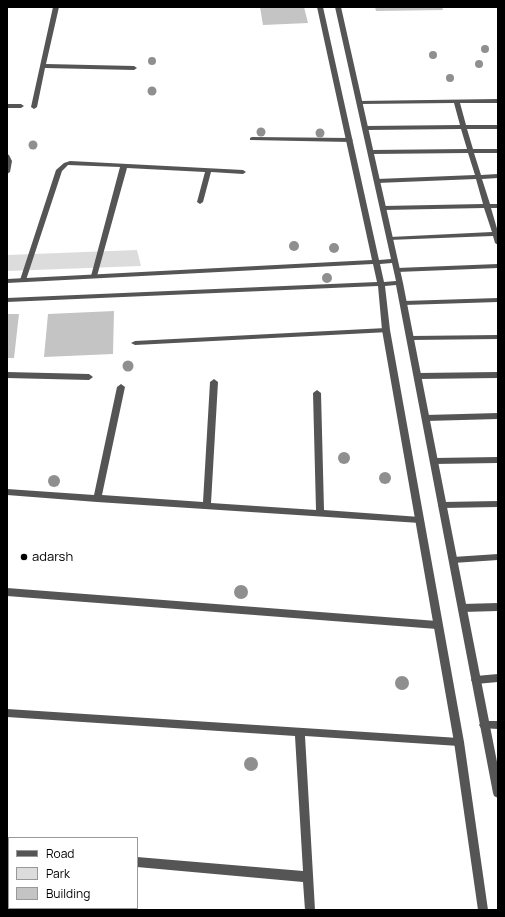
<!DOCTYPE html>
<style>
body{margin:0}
#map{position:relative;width:505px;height:917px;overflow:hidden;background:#fff;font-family:Manrope,sans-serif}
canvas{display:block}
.frame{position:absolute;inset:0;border:8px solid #000;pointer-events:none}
.legend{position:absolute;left:8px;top:837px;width:130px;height:72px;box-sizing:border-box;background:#fff;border:1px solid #999;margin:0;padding:5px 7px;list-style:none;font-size:12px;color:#000}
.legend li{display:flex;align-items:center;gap:8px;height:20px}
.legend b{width:20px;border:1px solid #999}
</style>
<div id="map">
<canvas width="505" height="917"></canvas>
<div class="frame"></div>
<ul class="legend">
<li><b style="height:5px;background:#555"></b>Road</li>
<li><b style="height:11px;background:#dcdcdc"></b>Park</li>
<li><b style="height:11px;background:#c4c4c4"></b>Building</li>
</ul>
</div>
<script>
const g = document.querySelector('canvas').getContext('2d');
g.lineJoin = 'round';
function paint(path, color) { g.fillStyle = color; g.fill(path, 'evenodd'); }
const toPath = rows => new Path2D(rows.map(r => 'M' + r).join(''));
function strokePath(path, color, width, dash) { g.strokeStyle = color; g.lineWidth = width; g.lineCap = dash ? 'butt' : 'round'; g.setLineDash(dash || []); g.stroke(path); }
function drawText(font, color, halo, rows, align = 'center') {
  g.font = font + ' Manrope,sans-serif'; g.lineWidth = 3; g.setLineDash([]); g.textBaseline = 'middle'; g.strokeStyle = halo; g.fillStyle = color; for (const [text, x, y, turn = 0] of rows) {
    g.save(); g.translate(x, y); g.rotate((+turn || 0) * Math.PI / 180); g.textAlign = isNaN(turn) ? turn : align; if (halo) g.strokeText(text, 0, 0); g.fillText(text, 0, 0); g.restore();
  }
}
const green = toPath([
 [137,250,141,266,7,271,7,255]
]);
const building = toPath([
 [260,7,304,7,308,23,263,25],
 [375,7,442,7,443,10,376,11],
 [114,311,113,354,44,357,48,314],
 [7,314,19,314,14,358,7,358]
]);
const minor = toPath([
 [53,7,59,7,46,64,134,66,137,68,134,70,45,68,37,107,34,109,31,107,53,7],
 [498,99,498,103,460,103,466,125,498,125,498,129,467,129,473,149,498,149,498,153,474,153,481,175,498,174,498,178,482,179,490,204,498,204,498,208,491,208,498,232,498,245,495,243,493,236,388,240,388,238,390,237,492,232,484,208,383,210,380,208,383,206,483,204,476,179,377,183,374,181,377,179,475,175,468,153,371,154,368,152,371,150,467,149,461,129,365,130,362,128,365,126,460,125,454,103,360,104,357,102,358,101,498,99],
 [7,104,21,104,24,106,21,108,7,108,7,104],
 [252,137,350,138,353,140,350,142,250,140,250,138,252,137],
 [7,154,9,155,12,161,10,172,7,174,7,154],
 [70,161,243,170,246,172,243,174,211,172,203,202,200,204,197,202,205,172,127,168,97,276,94,278,91,276,120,167,68,165,62,171,26,280,25,282,21,282,20,280,56,170,64,163,70,161],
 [498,264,498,268,397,272,394,270,397,268,498,264],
 [498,298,498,302,404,305,400,303,404,301,498,298],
 [386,328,390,330,389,332,135,345,131,343,135,341,386,328],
 [498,335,498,339,411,340,407,338,411,336,498,335],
 [7,372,89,374,93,377,89,380,7,378,7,372],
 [498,372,498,378,418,379,414,376,418,373,498,372],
 [214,379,218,382,211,503,316,510,313,393,317,390,321,393,324,510,420,517,423,518,424,520,423,522,420,523,97,502,7,495,7,489,94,495,117,387,121,384,125,387,102,495,203,502,210,382,214,379],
 [498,413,498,419,426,421,422,418,426,415,498,413],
 [498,457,498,463,434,464,430,461,434,458,498,457],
 [498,501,498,507,442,508,439,507,438,505,439,503,442,502,498,501],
 [498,554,498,560,453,563,450,562,449,560,450,558,453,557,498,554],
 [7,588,437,621,440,622,442,625,440,628,437,629,7,596,7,588],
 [498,603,498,611,462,612,459,611,458,608,459,605,462,604,498,603],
 [498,674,498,682,476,684,473,683,471,680,473,677,476,676,498,674],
 [7,709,459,738,462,739,464,742,462,745,459,746,305,736,315,910,305,910,303,882,137,867,137,857,303,871,295,736,7,717,7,709],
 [484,721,498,721,498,729,481,728,479,725,481,722,484,721],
 [7,845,9,845,9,855,7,855,7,845]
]);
const tertiary = toPath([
 [317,7,323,7,379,260,391,259,335,7,341,7,403,283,498,767,498,798,494,796,493,793,396,285,385,286,390,330,464,742,488,910,478,910,454,742,382,330,378,286,7,302,7,298,377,282,373,264,7,283,7,279,372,260,317,7],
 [392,263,396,281,384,282,380,264,392,263]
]);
const trees = [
 [485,49,4],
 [433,55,4],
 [152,61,4],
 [479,64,4],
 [450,78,4],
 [152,91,4.5],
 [261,132,4.5],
 [320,133,4.5],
 [33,145,4.5],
 [294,246,5],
 [334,248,5],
 [327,278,5],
 [128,366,5.5],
 [344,458,6],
 [385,478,6],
 [54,481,6],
 [241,592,7],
 [402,683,7],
 [251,764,7]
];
const markers = [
 [24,557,4,"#000"]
];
const poiNames = [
 ["adarsh",32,557]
];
paint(green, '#dcdcdc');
paint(building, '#c4c4c4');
paint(minor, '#555');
paint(tertiary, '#555');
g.fillStyle = '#8f8f8f';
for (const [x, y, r] of trees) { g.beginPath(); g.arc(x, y, r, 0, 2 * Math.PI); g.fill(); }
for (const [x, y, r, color] of markers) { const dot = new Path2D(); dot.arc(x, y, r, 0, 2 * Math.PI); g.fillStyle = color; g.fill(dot); strokePath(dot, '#fff', 1.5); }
drawText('13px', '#000', '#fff', poiNames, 'left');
</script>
